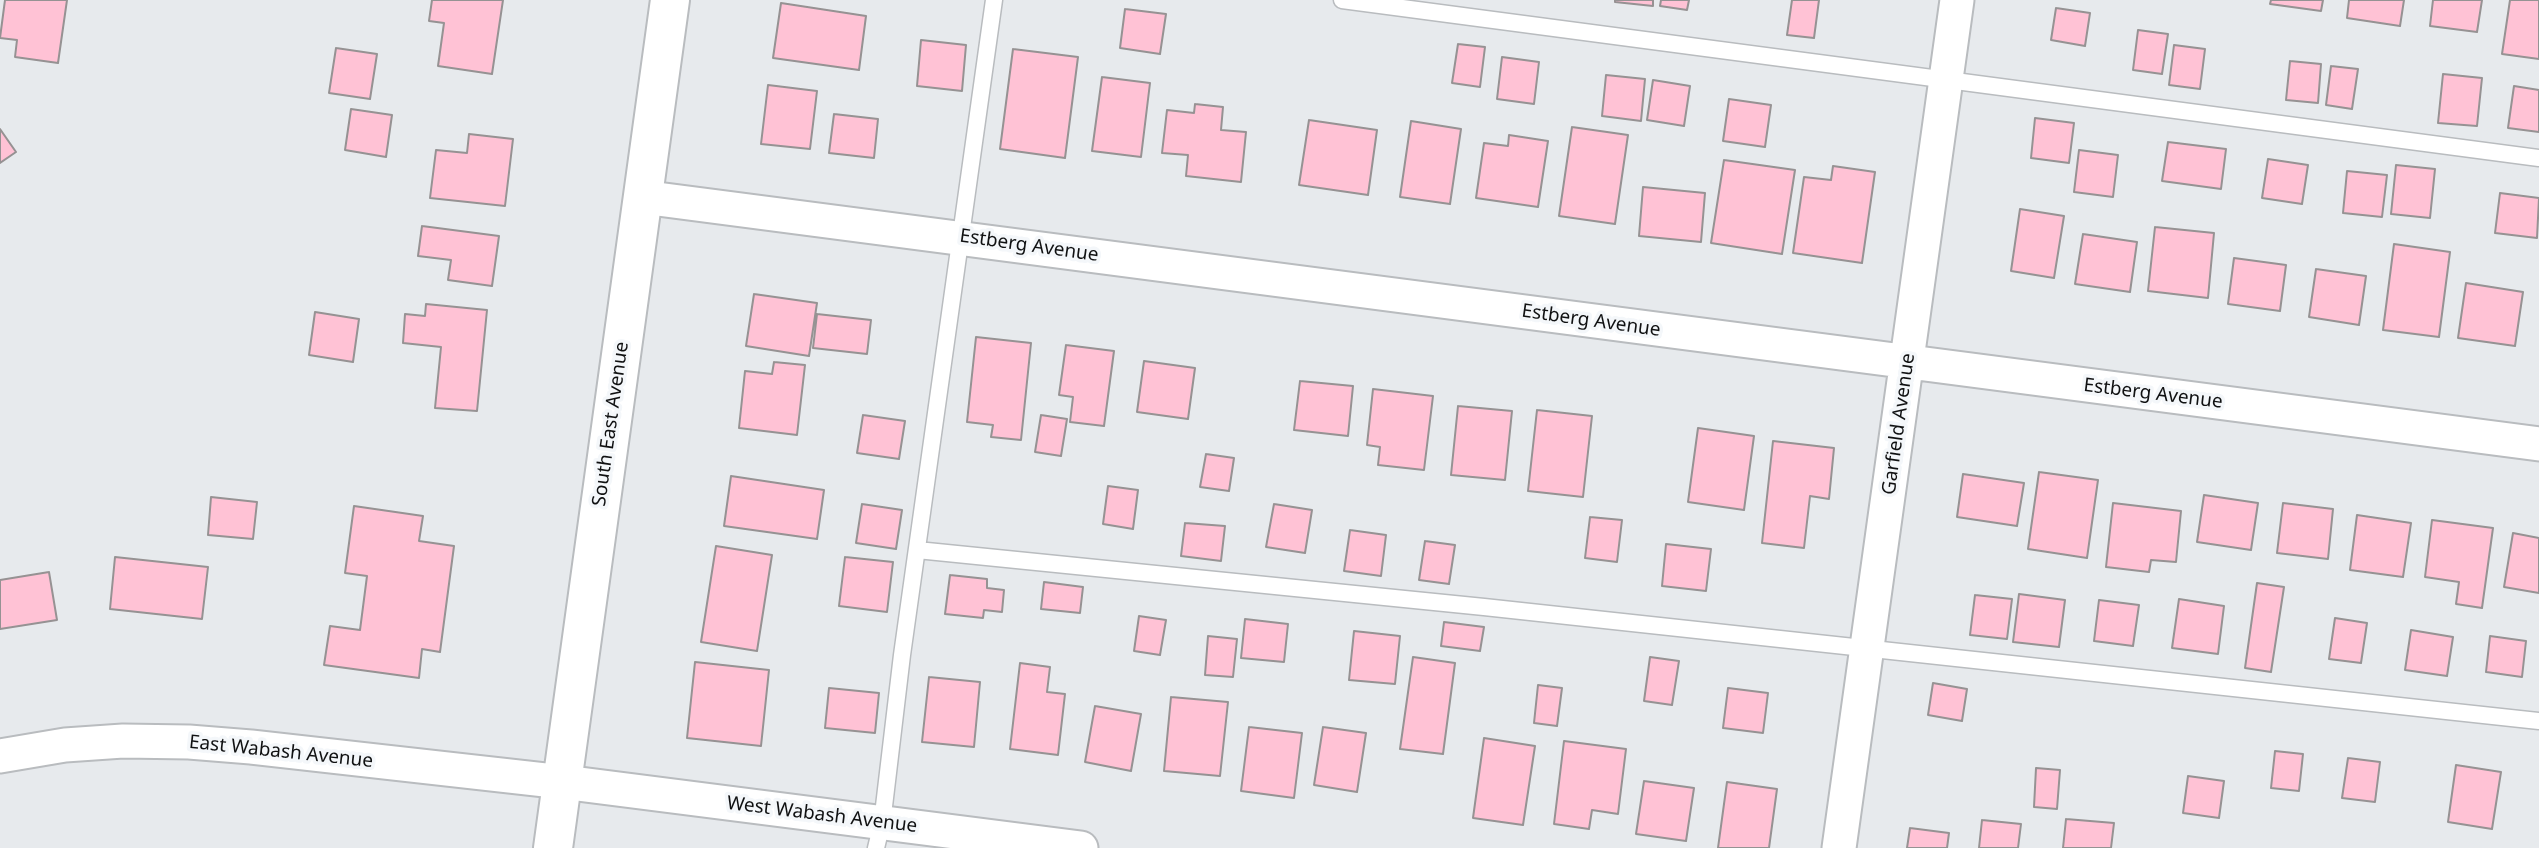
<!DOCTYPE html>
<style>
body{margin:0}
canvas{display:block;background:#e7eaed}
</style>
<canvas width="2539" height="848"></canvas>
<script>
const g = document.querySelector('canvas').getContext('2d');
g.lineJoin = 'round';
function paint(path, color) { g.fillStyle = color; g.fill(path, 'evenodd'); }
const toPath = rows => new Path2D(rows.map(r => 'M' + r).join(''));
function strokePath(path, color, width, dash) { g.strokeStyle = color; g.lineWidth = width; g.lineCap = dash ? 'butt' : 'round'; g.setLineDash(dash || []); g.stroke(path); }
function drawText(font, color, halo, rows, align = 'center') {
  g.font = font + ' "Noto Sans",sans-serif'; g.lineWidth = 7; g.setLineDash([]); g.textBaseline = 'middle'; g.strokeStyle = halo; g.fillStyle = color; for (const [text, x, y, turn = 0] of rows) {
    g.save(); g.translate(x, y); g.rotate((+turn || 0) * Math.PI / 180); g.textAlign = isNaN(turn) ? turn : align; if (halo) g.strokeText(text, 0, 0); g.fillText(text, 0, 0); g.restore();
  }
}
const building = toPath([
 [5,0,67,0,58,63,15,57,17,40,0,38,5,0],
 [432,0,503,0,492,74,438,66,444,23,429,21,432,0],
 [1615,0,1653,0,1653,6,1615,2,1615,0],
 [1661,0,1689,0,1687,10,1660,6,1661,0],
 [1792,0,1819,0,1814,38,1787,35,1792,0],
 [2271,0,2323,0,2321,11,2270,4,2271,0],
 [2349,0,2404,0,2400,26,2347,18,2349,0],
 [2433,0,2482,0,2477,32,2430,26,2433,0],
 [2510,0,2539,0,2539,59,2502,54,2510,0],
 [781,3,866,16,859,70,773,58,781,3],
 [2056,8,2090,13,2085,46,2051,40,2056,8],
 [1125,9,1166,14,1160,54,1120,48,1125,9],
 [2138,30,2168,34,2162,74,2133,70,2138,30],
 [921,40,966,45,962,91,917,86,921,40],
 [1458,44,1485,47,1480,87,1452,83,1458,44],
 [2174,45,2205,49,2200,89,2169,85,2174,45],
 [336,48,377,54,370,99,329,93,336,48],
 [1013,49,1078,57,1065,158,1000,149,1013,49],
 [1502,57,1539,62,1534,104,1497,99,1502,57],
 [2290,61,2321,64,2318,103,2286,100,2290,61],
 [2331,66,2358,69,2352,109,2326,105,2331,66],
 [2443,74,2482,78,2477,126,2438,123,2443,74],
 [1606,75,1645,79,1641,121,1602,116,1606,75],
 [1102,77,1150,83,1141,157,1092,151,1102,77],
 [1653,80,1690,86,1684,126,1647,120,1653,80],
 [768,85,817,91,810,149,761,144,768,85],
 [2514,86,2539,90,2539,132,2508,128,2514,86],
 [1729,99,1771,105,1765,147,1723,141,1729,99],
 [1195,104,1223,107,1221,130,1246,132,1241,182,1186,176,1188,155,1162,153,1167,110,1194,113,1195,104],
 [351,109,392,115,386,157,345,150,351,109],
 [834,114,878,119,874,158,829,153,834,114],
 [2035,118,2074,123,2069,163,2031,158,2035,118],
 [1309,120,1377,130,1368,195,1299,185,1309,120],
 [1411,121,1461,129,1450,204,1400,197,1411,121],
 [1572,127,1628,135,1615,224,1559,216,1572,127],
 [0,129,16,152,0,163,0,129],
 [469,134,513,139,505,206,430,198,436,150,467,153,469,134],
 [1509,135,1548,141,1538,207,1476,198,1484,143,1508,146,1509,135],
 [2168,142,2226,149,2221,189,2162,181,2168,142],
 [2079,150,2118,155,2113,197,2074,192,2079,150],
 [2268,159,2308,165,2302,204,2262,198,2268,159],
 [1724,160,1795,170,1782,254,1711,243,1724,160],
 [2396,165,2435,169,2430,218,2391,214,2396,165],
 [1833,166,1875,172,1862,263,1793,253,1804,177,1831,180,1833,166],
 [2347,171,2387,175,2382,217,2343,213,2347,171],
 [1643,187,1705,193,1701,242,1639,236,1643,187],
 [2500,193,2539,198,2537,238,2495,233,2500,193],
 [2020,209,2064,216,2054,278,2011,271,2020,209],
 [422,226,499,236,492,286,448,280,451,260,418,256,422,226],
 [2155,227,2214,233,2208,298,2148,291,2155,227],
 [2083,234,2137,242,2130,292,2075,284,2083,234],
 [2394,244,2450,252,2439,337,2383,330,2394,244],
 [2234,258,2286,265,2280,311,2228,304,2234,258],
 [2316,269,2366,276,2359,325,2309,317,2316,269],
 [2466,283,2523,292,2515,346,2458,338,2466,283],
 [754,294,817,303,809,356,746,346,754,294],
 [426,304,487,310,477,411,435,408,441,347,403,343,405,314,425,316,426,304],
 [315,312,359,319,353,362,309,355,315,312],
 [817,314,871,320,867,354,813,348,817,314],
 [976,337,1031,343,1021,440,991,437,993,425,967,422,976,337],
 [1066,345,1114,351,1104,426,1070,422,1073,397,1059,395,1066,345],
 [1144,361,1195,368,1188,419,1137,412,1144,361],
 [774,362,805,365,797,435,739,428,745,371,772,374,774,362],
 [1300,381,1353,386,1348,436,1294,430,1300,381],
 [1373,389,1433,396,1424,470,1378,465,1380,447,1367,445,1373,389],
 [1458,406,1512,411,1505,480,1451,475,1458,406],
 [1537,410,1592,416,1583,497,1528,491,1537,410],
 [863,415,905,421,899,459,857,453,863,415],
 [1041,415,1067,419,1061,456,1035,452,1041,415],
 [1698,428,1754,436,1744,510,1688,502,1698,428],
 [1773,441,1834,448,1829,499,1810,496,1804,548,1762,543,1773,441],
 [1206,454,1234,458,1229,491,1200,487,1206,454],
 [2039,472,2098,480,2087,558,2028,549,2039,472],
 [1963,474,2024,483,2017,526,1957,517,1963,474],
 [731,476,824,490,817,539,724,526,731,476],
 [1108,486,1138,490,1133,529,1103,524,1108,486],
 [2204,495,2258,503,2251,550,2197,542,2204,495],
 [211,497,257,502,253,539,208,535,211,497],
 [2113,503,2181,511,2176,562,2151,560,2149,572,2106,567,2113,503],
 [2283,503,2333,509,2328,559,2277,553,2283,503],
 [862,504,902,510,896,549,856,543,862,504],
 [1274,504,1312,510,1305,553,1266,547,1274,504],
 [354,506,423,516,419,541,454,546,440,652,422,649,419,678,324,665,330,626,360,630,367,576,345,573,354,506],
 [2357,515,2411,523,2403,577,2350,570,2357,515],
 [1590,517,1622,520,1617,562,1585,558,1590,517],
 [2432,520,2493,528,2482,608,2456,604,2459,582,2425,577,2432,520],
 [1185,523,1225,526,1221,561,1181,556,1185,523],
 [1350,530,1386,535,1381,576,1344,571,1350,530],
 [2513,533,2539,538,2539,593,2504,587,2513,533],
 [1425,541,1455,545,1449,584,1419,580,1425,541],
 [1666,544,1711,549,1706,591,1662,586,1666,544],
 [716,546,772,555,757,651,701,642,716,546],
 [115,557,208,567,202,619,110,609,115,557],
 [845,557,893,562,887,612,839,606,845,557],
 [49,572,57,620,0,629,0,580,49,572],
 [950,575,987,579,987,588,1004,590,1002,612,984,610,983,618,945,614,950,575],
 [1044,582,1083,587,1080,613,1041,609,1044,582],
 [2257,583,2284,587,2271,672,2245,668,2257,583],
 [2019,594,2065,600,2059,647,2013,642,2019,594],
 [1975,595,2012,599,2007,639,1970,635,1975,595],
 [2179,599,2224,606,2218,654,2172,648,2179,599],
 [2099,600,2139,605,2133,646,2094,641,2099,600],
 [1139,616,1166,620,1160,655,1134,651,1139,616],
 [2335,618,2367,623,2361,663,2329,659,2335,618],
 [1245,619,1288,624,1284,662,1241,658,1245,619],
 [1444,622,1484,627,1480,651,1441,646,1444,622],
 [2411,630,2453,637,2447,676,2405,670,2411,630],
 [1354,631,1400,636,1395,684,1349,680,1354,631],
 [1208,636,1237,639,1233,677,1205,675,1208,636],
 [2490,636,2526,641,2522,677,2486,672,2490,636],
 [1413,657,1455,663,1443,754,1400,749,1413,657],
 [1650,657,1679,661,1672,705,1644,701,1650,657],
 [695,662,769,670,761,746,687,738,695,662],
 [1020,663,1050,667,1047,692,1065,694,1058,755,1010,749,1020,663],
 [929,677,980,682,974,747,922,742,929,677],
 [1933,683,1967,689,1962,721,1928,715,1933,683],
 [1538,685,1562,688,1557,726,1534,723,1538,685],
 [829,688,879,693,875,733,825,728,829,688],
 [1728,688,1768,693,1763,733,1723,728,1728,688],
 [1171,697,1228,702,1220,776,1164,771,1171,697],
 [1095,706,1141,714,1131,771,1085,762,1095,706],
 [1249,727,1302,733,1294,798,1241,791,1249,727],
 [1323,727,1366,733,1357,792,1314,785,1323,727],
 [1484,738,1535,746,1523,825,1473,818,1484,738],
 [1564,741,1626,749,1618,814,1592,810,1589,829,1554,824,1564,741],
 [2275,751,2303,754,2299,791,2271,788,2275,751],
 [2348,758,2380,762,2375,802,2342,798,2348,758],
 [2456,765,2501,772,2492,829,2448,822,2456,765],
 [2036,768,2060,770,2057,809,2034,807,2036,768],
 [2188,776,2224,781,2219,818,2183,813,2188,776],
 [1644,781,1694,788,1686,841,1636,834,1644,781],
 [1727,782,1777,789,1769,848,1718,848,1727,782],
 [2066,819,2114,823,2111,848,2063,848,2066,819],
 [1982,820,2021,824,2018,848,1979,848,1982,820],
 [1910,828,1949,833,1947,848,1907,848,1910,828]
]);
const service = toPath([
 [1342,0,2539,158],
 [917,550,1484,607,2539,721],
 [876,848,882,823,902,655,994,0]
]);
const minor = toPath([
 [642,197,2539,444],
 [0,756,65,745,123,741,189,742,251,747,563,782,1081,848],
 [1839,848,1957,0]
]);
const secondary = toPath([
 [553,848,670,0]
]);
const streetNames = [
 ["Estberg Avenue",1029,246,8],
 ["Estberg Avenue",1591,321,8],
 ["Estberg Avenue",2153,394,7],
 ["South East Avenue",611,424,-82],
 ["Garfield Avenue",1899,424,-82],
 ["East Wabash Avenue",281,752,6],
 ["West Wabash Avenue",822,815,7]
];
paint(building, '#ffc2d5');
strokePath(building, '#969293', 2);
strokePath(service, '#b9bcbf', 19);
strokePath(minor, '#b9bcbf', 37);
strokePath(secondary, '#b9bcbf', 42);
strokePath(service, '#fff', 16);
strokePath(minor, '#fff', 33);
strokePath(secondary, '#fff', 38);
drawText('19px', '#101112', '#f4f7fa', streetNames);
</script>
